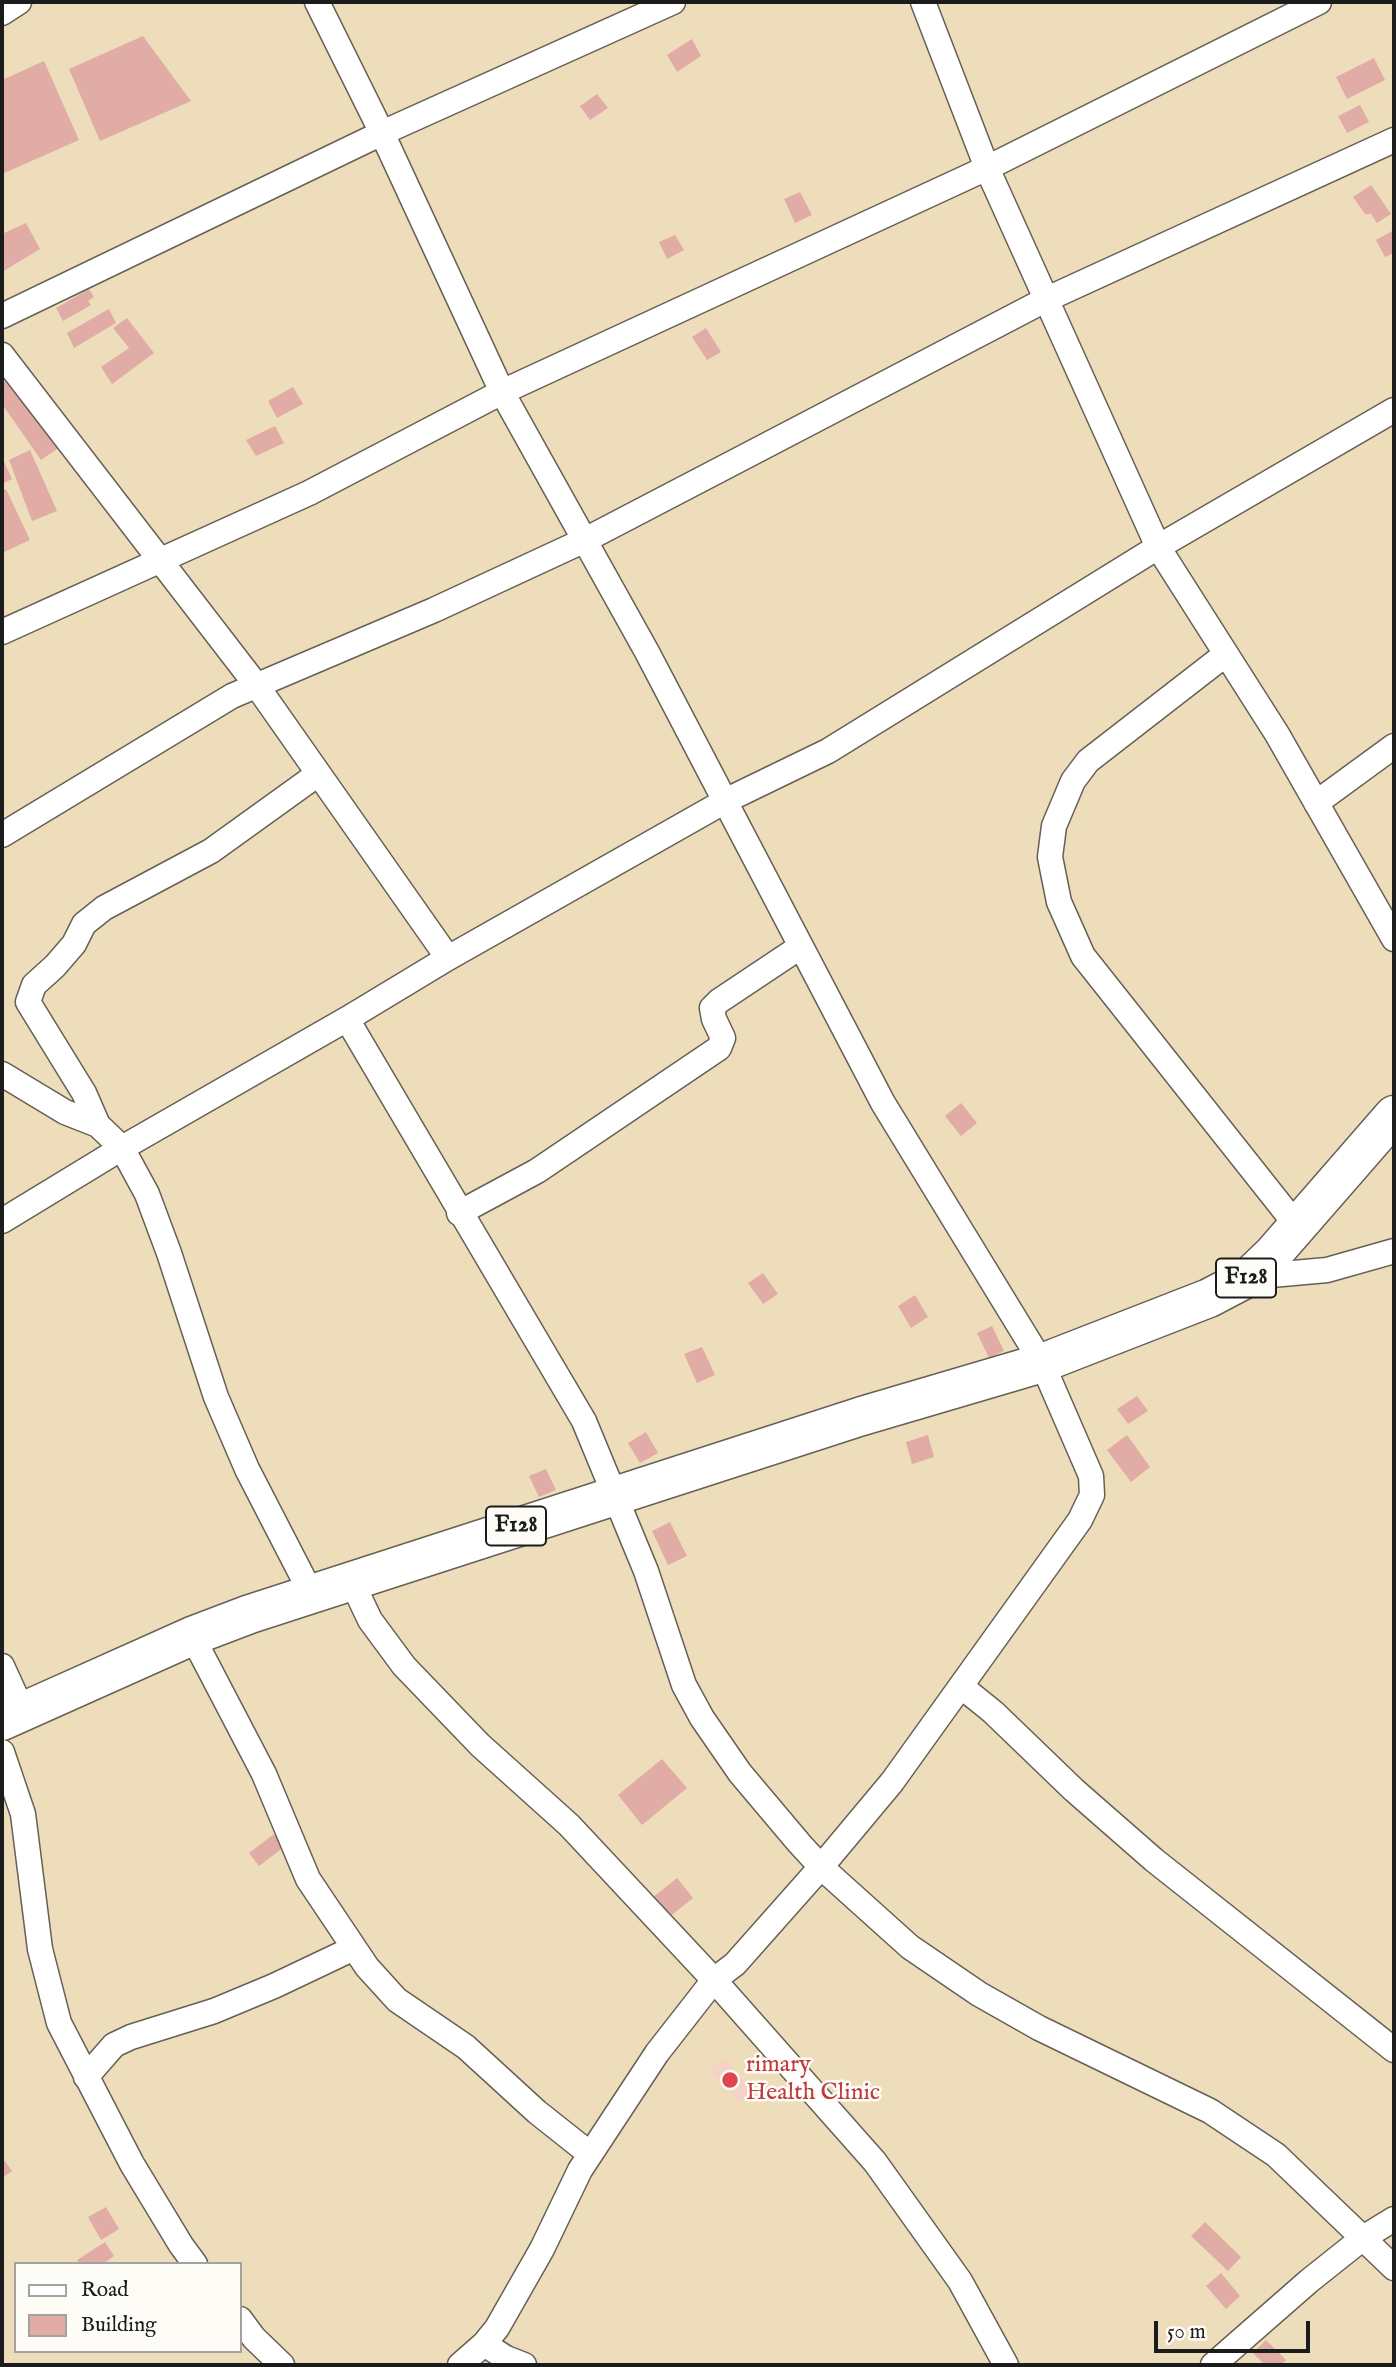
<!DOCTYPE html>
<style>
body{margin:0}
#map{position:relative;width:1396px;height:2367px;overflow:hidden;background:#edb;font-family:"IM FELL English",serif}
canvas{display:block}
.frame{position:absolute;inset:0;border:4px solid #1c1c1c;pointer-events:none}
.legend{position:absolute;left:14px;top:2262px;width:228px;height:91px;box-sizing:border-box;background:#fdfcf7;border:2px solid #a3a29f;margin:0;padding:9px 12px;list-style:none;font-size:21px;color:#1c1c1c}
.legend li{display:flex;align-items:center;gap:14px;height:35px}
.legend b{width:35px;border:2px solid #a3a29f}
.scale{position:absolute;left:1154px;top:2321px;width:156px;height:32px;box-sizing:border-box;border:4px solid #1c1c1c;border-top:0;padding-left:9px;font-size:21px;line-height:24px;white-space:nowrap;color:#1c1c1c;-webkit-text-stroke:5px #fdfcf7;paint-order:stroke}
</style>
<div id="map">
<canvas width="1396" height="2367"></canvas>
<div class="frame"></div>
<ul class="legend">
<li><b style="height:9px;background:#fff"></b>Road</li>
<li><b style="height:19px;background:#e1aba6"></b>Building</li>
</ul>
<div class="scale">50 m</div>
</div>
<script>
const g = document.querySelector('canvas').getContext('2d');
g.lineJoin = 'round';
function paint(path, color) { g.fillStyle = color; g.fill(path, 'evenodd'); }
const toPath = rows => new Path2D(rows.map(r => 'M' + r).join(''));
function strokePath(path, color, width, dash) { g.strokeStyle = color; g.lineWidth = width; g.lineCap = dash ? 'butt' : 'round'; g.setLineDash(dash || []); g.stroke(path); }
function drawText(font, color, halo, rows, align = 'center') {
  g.font = font + ' "IM FELL English",serif'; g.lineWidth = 5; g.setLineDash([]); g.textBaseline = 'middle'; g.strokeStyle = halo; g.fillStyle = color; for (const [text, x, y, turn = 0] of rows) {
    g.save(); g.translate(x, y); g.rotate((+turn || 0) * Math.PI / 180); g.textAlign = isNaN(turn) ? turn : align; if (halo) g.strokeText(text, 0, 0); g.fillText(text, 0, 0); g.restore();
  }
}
const built = toPath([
 [724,2059,752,2089,738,2102,709,2070]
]);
const building = toPath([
 [143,36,191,101,100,141,69,69],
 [692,39,701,56,677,72,667,55],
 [1374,58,1385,80,1347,99,1336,77],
 [44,61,79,140,2,174,2,80],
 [597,94,608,108,590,120,580,106],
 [1360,105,1369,122,1347,133,1338,116],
 [1371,185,1391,214,1377,223,1371,214,1365,214,1353,197],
 [800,192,812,215,795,223,784,199],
 [26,223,40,249,2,272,2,234],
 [1394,230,1394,253,1385,257,1376,240],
 [675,235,684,250,667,259,659,242],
 [89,289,94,297,88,301,91,305,63,321,56,308],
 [109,309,116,323,74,348,67,333],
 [127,318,154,353,112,384,101,367,129,348,113,328],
 [706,328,721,352,707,360,692,337],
 [11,377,63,445,41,460,2,404,2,383],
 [293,387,303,404,277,418,268,401],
 [275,426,284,443,256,456,246,440],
 [30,450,57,511,32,521,9,460],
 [2,457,12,479,2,484],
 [6,489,30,540,2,553,2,491],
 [961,1103,977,1123,961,1136,945,1116],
 [763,1273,778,1294,763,1304,748,1283],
 [915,1295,928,1317,911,1328,898,1306],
 [992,1326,1004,1351,989,1358,977,1333],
 [702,1347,715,1375,697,1383,684,1354],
 [1137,1396,1148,1411,1128,1424,1117,1409],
 [646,1432,658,1453,640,1463,628,1443],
 [928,1435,934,1457,912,1464,906,1442],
 [1127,1435,1150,1467,1131,1482,1107,1450],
 [546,1469,556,1490,539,1497,529,1476],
 [670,1522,687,1556,668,1565,652,1531],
 [662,1759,687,1788,642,1825,618,1795],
 [274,1834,284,1847,259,1866,249,1853],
 [677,1878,693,1898,668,1918,652,1898],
 [2,2157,12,2171,2,2178],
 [106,2207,119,2229,101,2240,88,2217],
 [1205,2222,1241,2257,1228,2271,1191,2236],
 [105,2242,114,2256,103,2264,80,2264,77,2260],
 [1221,2273,1240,2296,1226,2309,1206,2286],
 [1266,2340,1286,2360,1281,2365,1265,2365,1253,2353]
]);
const street = toPath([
 [317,2,382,133,502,392,647,652,883,1103,1042,1363,1091,1476,1092,1495,1080,1520,892,1782,821,1867,735,1964,714,1980,657,2053,580,2170,542,2249,497,2328,484,2344,460,2365],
 [923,2,987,168,1158,547,1277,734,1394,939],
 [2,13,19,2],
 [2,316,382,133,673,2],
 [2,355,257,686,448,958],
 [2,632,309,493,502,392,987,168,1319,2],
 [1226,654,1088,761,1073,781,1054,826,1050,857,1059,902,1083,956,1297,1226],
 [1316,803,1394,746],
 [2,835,232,696,434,610,585,540,1045,300,1394,140],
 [347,1019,584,1421,646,1571,684,1685,702,1718,740,1773,799,1843,821,1867,910,1947,979,1994,1039,2028,1210,2111,1276,2155,1394,2268],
 [2,1074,65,1112,98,1125,122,1148,147,1194,169,1253,216,1397,247,1469,312,1595],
 [98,1125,84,1093,28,1002,34,985,55,966,74,944,84,924,104,908,211,851,318,774],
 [459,1213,537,1171,719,1048,723,1038,714,1019,712,1008,719,1001,800,947],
 [2,1221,122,1148,347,1019,448,958,727,800,828,751,1158,547,1394,410],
 [1249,1277,1327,1270,1394,1251],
 [352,1582,370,1620,404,1666,480,1745,569,1825,714,1980,875,2162,960,2281,1006,2365],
 [192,1636,264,1774,308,1879,367,1967,397,2000,466,2047,537,2112,590,2154],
 [2,1666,23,1712],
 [962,1687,993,1712,1074,1790,1154,1860,1394,2050],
 [2,1752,23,1814,40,1949,59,2023,132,2164,181,2245,195,2264],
 [86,2077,114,2045,131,2037,214,2011,274,1986,354,1948],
 [240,2319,254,2338,282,2365],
 [484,2344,506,2358,524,2365],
 [1213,2365,1309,2281,1363,2238,1394,2219]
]);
const primary = toPath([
 [2,1721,192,1636,250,1614,862,1416,1042,1363,1209,1298,1249,1277,1273,1254,1394,1115]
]);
const markers = [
 [730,2080,9,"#e0444e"]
];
const shields = [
 [1246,1278,60],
 [516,1526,60]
];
const shieldNames = [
 ["F128",1246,1278],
 ["F128",516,1526]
];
const healthNames = [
 ["rimary",746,2066],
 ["Health Clinic",746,2094]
];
paint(built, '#f6d1c5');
paint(building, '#e1aba6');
strokePath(street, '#666054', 27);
strokePath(primary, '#666054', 41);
strokePath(street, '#fff', 24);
strokePath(primary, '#fff', 38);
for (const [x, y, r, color] of markers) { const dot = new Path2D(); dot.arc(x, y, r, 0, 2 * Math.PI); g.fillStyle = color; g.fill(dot); strokePath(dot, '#fdfcf7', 2.5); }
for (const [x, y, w] of shields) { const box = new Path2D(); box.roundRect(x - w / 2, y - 19.5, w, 39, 5); g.fillStyle = '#fdfcf7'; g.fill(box); strokePath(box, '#1c1c1c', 2); }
drawText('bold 23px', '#1c1c1c', null, shieldNames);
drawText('24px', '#be3a42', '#fdfcf7', healthNames, 'left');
</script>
